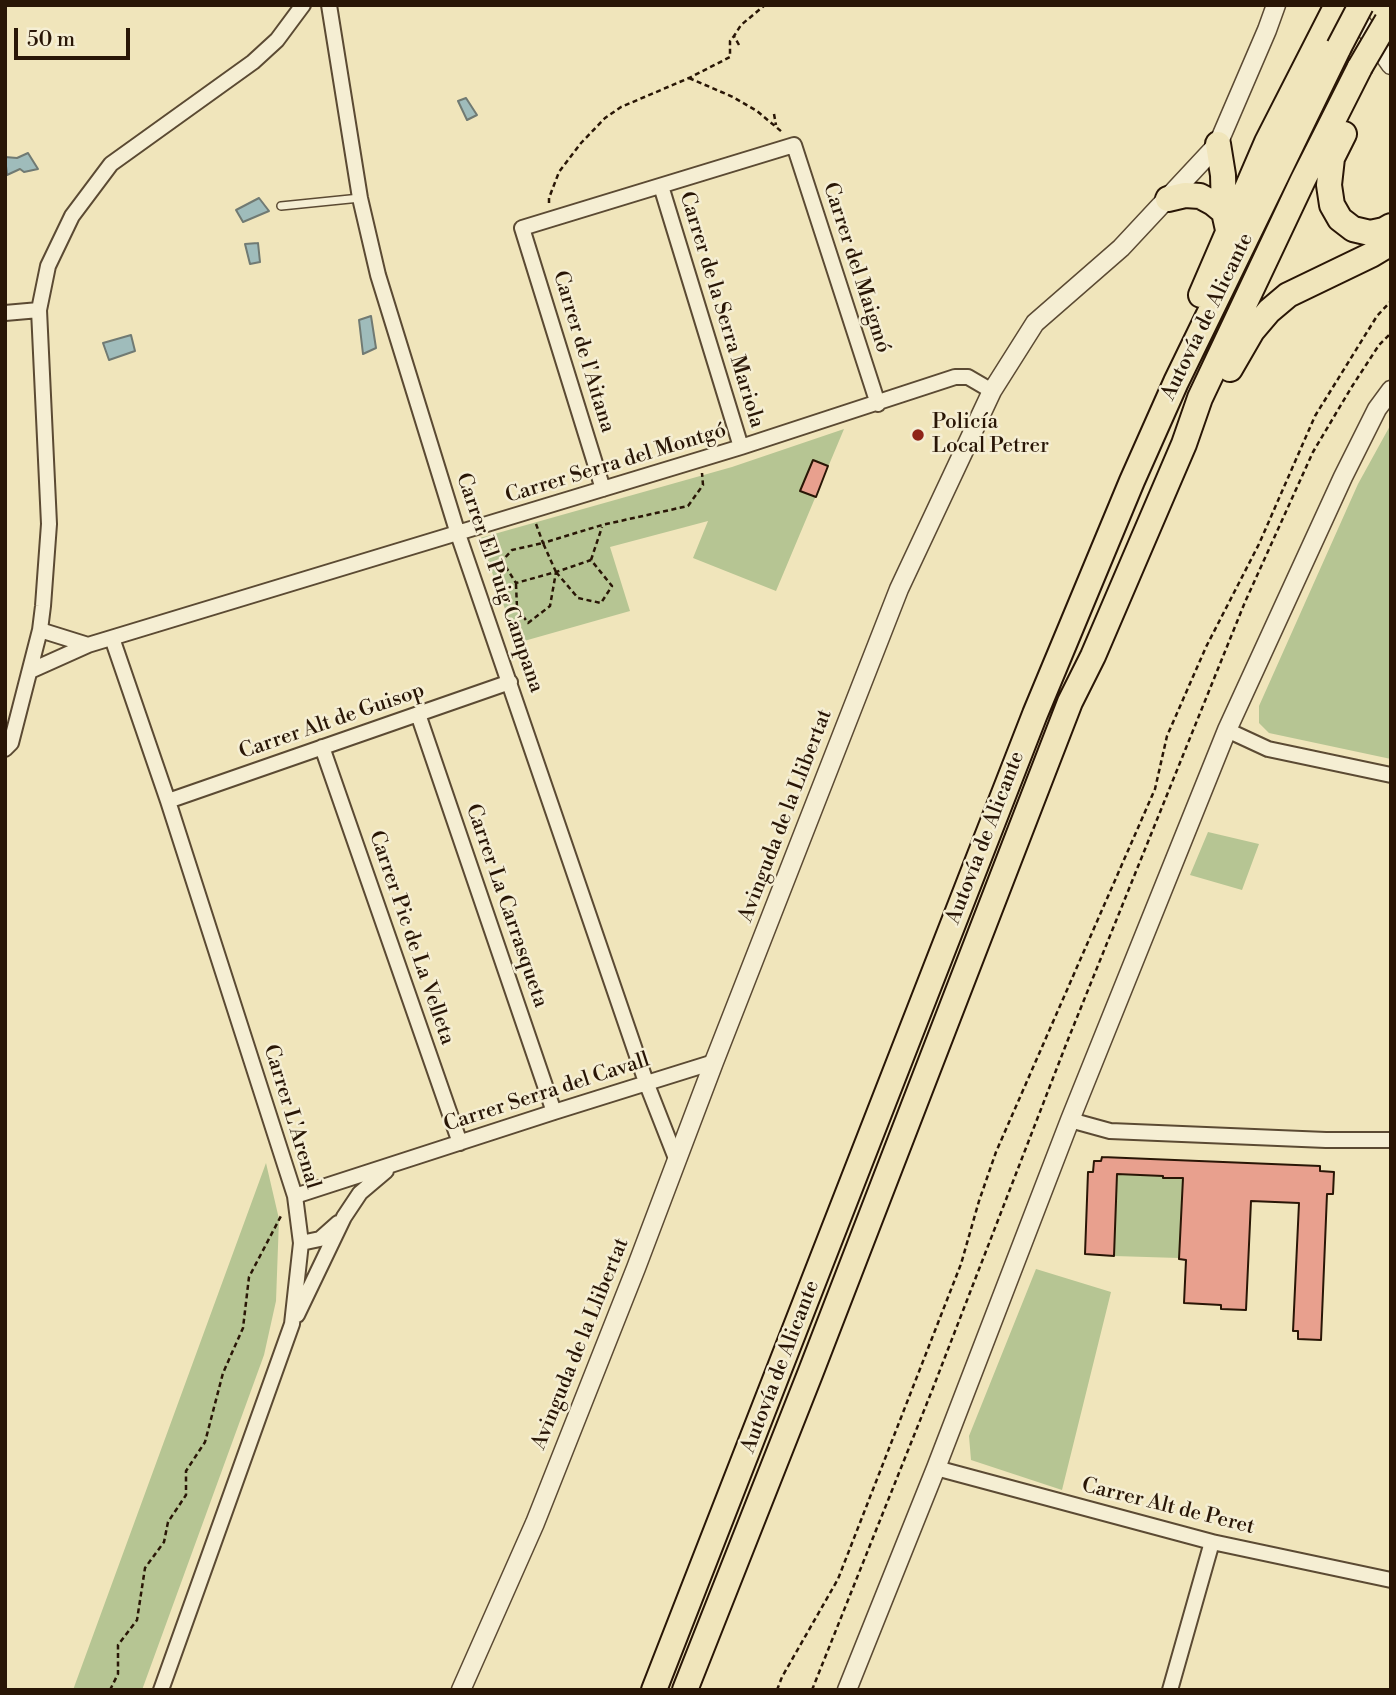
<!DOCTYPE html>
<meta charset="utf-8">
<style>
body{margin:0}
#map{position:relative;width:1396px;height:1695px;overflow:hidden;background:#f0e5bb;font-family:"Libre Bodoni",serif}
canvas{display:block}
.frame{position:absolute;inset:0;border:7px solid #291606;pointer-events:none}
.scale{position:absolute;left:14px;top:28px;width:116px;height:32px;box-sizing:border-box;border:4px solid #291606;border-top:0;padding-left:9px;font-size:21px;line-height:24px;white-space:nowrap;color:#291606;-webkit-text-stroke:5px #f5eed3;paint-order:stroke}
</style>
<div id="map">
<canvas width="1396" height="1695"></canvas>
<div class="frame"></div>
<div class="scale">50 m</div>
</div>
<script>
const g = document.querySelector('canvas').getContext('2d');
g.lineJoin = 'round';
function paint(path, color) { g.fillStyle = color; g.fill(path, 'evenodd'); }
const toPath = rows => new Path2D(rows.map(r => 'M' + r).join(''));
function strokePath(path, color, width, dash) { g.strokeStyle = color; g.lineWidth = width; g.lineCap = dash ? 'butt' : 'round'; g.setLineDash(dash || []); g.stroke(path); }
function drawText(font, color, halo, rows, align = 'center') {
  g.font = font + ' "Libre Bodoni",serif'; g.lineWidth = 5; g.setLineDash([]); g.textBaseline = 'middle'; g.strokeStyle = halo; g.fillStyle = color; for (const [text, x, y, turn = 0] of rows) {
    g.save(); g.translate(x, y); g.rotate((+turn || 0) * Math.PI / 180); g.textAlign = isNaN(turn) ? turn : align; if (halo) g.strokeText(text, 0, 0); g.fillText(text, 0, 0); g.restore();
  }
}
const green = toPath([
 [1391,424,1391,759,1269,733,1259,723,1259,706,1358,484],
 [844,429,776,591,693,558,708,521,610,547,630,611,517,643,480,538,732,467],
 [1208,832,1259,844,1242,890,1190,875],
 [266,1163,279,1219,276,1301,264,1355,142,1690,73,1690],
 [1117,1174,1163,1176,1163,1178,1183,1178,1179,1258,1114,1256],
 [1036,1269,1111,1292,1062,1490,971,1460,969,1436]
]);
const water = toPath([
 [466,98,477,115,467,120,458,101,466,98],
 [28,153,38,169,24,172,20,169,7,175,5,157,17,158,28,153],
 [259,198,269,211,243,222,236,210,259,198],
 [258,243,260,262,250,264,245,244,258,243],
 [371,316,376,348,363,354,359,320,371,316],
 [131,335,135,351,109,360,103,343,131,335]
]);
const building = toPath([
 [813,460,828,466,816,497,800,491,813,460],
 [1102,1157,1320,1166,1320,1171,1334,1172,1333,1194,1327,1194,1321,1340,1298,1339,1298,1331,1293,1331,1299,1203,1251,1201,1246,1310,1221,1309,1221,1305,1184,1303,1186,1260,1179,1259,1183,1178,1163,1178,1163,1176,1117,1174,1114,1256,1085,1254,1088,1172,1093,1172,1094,1161,1101,1161,1102,1157]
]);
const path = toPath([
 [739,45,734,36,741,25,765,5],
 [689,78,733,97,757,111,782,132],
 [774,114,776,125],
 [549,203,549,198,559,172,581,143,605,118,621,107,689,78,730,57,730,41,734,36],
 [536,524,543,543,602,525,688,506,703,485,702,473],
 [591,560,602,527],
 [556,572,543,543,512,550,502,561,516,583,556,572,591,560,612,586,601,603,578,598,556,572],
 [516,584,517,608,528,623,550,606,556,572],
 [110,1690,118,1674,118,1645,137,1620,145,1568,164,1542,168,1522,186,1495,186,1471,205,1442,223,1373,243,1328,249,1277,282,1214],
 [777,1690,782,1677,838,1579,961,1264,979,1201,996,1152,1155,789,1167,736,1206,647,1259,544,1315,416,1377,316,1391,301],
 [812,1690,933,1388,1067,1042,1245,602,1313,452,1351,388,1379,345,1391,333]
]);
const service = toPath([
 [281,206,360,198]
]);
const minor = toPath([
 [329,5,360,198,378,275,458,534,646,1082,677,1161],
 [661,186,741,447],
 [5,313,39,310],
 [603,489,522,228,794,145,878,404],
 [40,630,88,645],
 [112,638,168,801,295,1196,301,1243,292,1324,161,1690],
 [30,671,88,645,741,447,955,377,968,377,992,391],
 [418,714,554,1112],
 [1227,730,1268,749,1391,775],
 [322,747,460,1143],
 [5,749,11,743,40,630,43,606,49,524,39,310,48,266,72,216,111,164,253,62,277,40,303,5],
 [168,801,510,682],
 [1070,1120,1110,1131,1326,1140,1391,1140],
 [295,1196,554,1112,714,1062],
 [301,1243,320,1239,338,1223],
 [297,1315,344,1217,360,1193,386,1171],
 [936,1468,1212,1542,1391,1580],
 [1170,1690,1212,1542]
]);
const tertiary = toPath([
 [1351,8,1391,65],
 [461,1690,535,1523,636,1268,714,1062,899,589,992,391,1035,323,1121,248,1218,144,1267,30,1276,5],
 [847,1690,936,1468,1070,1120,1227,730,1343,477,1377,409,1391,390]
]);
const motorway = toPath([
 [1344,134,1332,158,1329,185,1332,205,1340,219,1353,229,1370,233,1384,230,1391,226],
 [1218,144,1223,175,1224,212,1228,230],
 [1168,199,1185,195,1200,196,1213,203,1224,212],
 [1201,295,1267,142,1337,5],
 [1230,369,1252,331,1269,311,1288,295,1371,255,1391,243],
 [654,1690,1035,714,1132,481,1176,382,1339,47],
 [685,1690,810,1374,1070,702,1093,656,1184,444,1200,398,1303,180,1360,67]
]);
const motorwayBridge = toPath([
 [1339,47,1361,5],
 [1360,67,1387,21]
]);
const markers = [
 [918,435,7,"#8f2418"]
];
const streetNames = [
 ["Carrer del Maigmó",856,268,72],
 ["Carrer de la Serra Mariola",721,310,73],
 ["Autovía de Alicante",1208,317,-64],
 ["Carrer de l'Aitana",583,352,73],
 ["Carrer Serra del Montgó",616,464,-17],
 ["Carrer El Puig Campana",499,583,71],
 ["Carrer Alt de Guisop",332,722,-19],
 ["Avinguda de la Llibertat",786,816,-69],
 ["Autovía de Alicante",986,838,-69],
 ["Carrer La Carrasqueta",506,906,71],
 ["Carrer Pic de La Velleta",411,938,71],
 ["Carrer Serra del Cavall",547,1093,-18],
 ["Carrer L'Arenal",291,1117,73],
 ["Avinguda de la Llibertat",581,1344,-68],
 ["Autovía de Alicante",781,1367,-69],
 ["Carrer Alt de Peret",1168,1507,14]
];
const poiNames = [
 ["Policía",932,423],
 ["Local Petrer",932,447]
];
paint(green, '#b6c593');
paint(water, '#9fbcbb');
strokePath(water, '#707a73', 2);
paint(building, '#e8a08e');
strokePath(building, '#291606', 2);
strokePath(service, '#5b4a33', 10);
strokePath(minor, '#5b4a33', 18);
strokePath(tertiary, '#5b4a33', 21);
strokePath(motorway, '#291606', 28);
strokePath(path, '#291606', 2.5, [5, 3.5]);
strokePath(service, '#f5eed3', 7);
strokePath(minor, '#f5eed3', 14);
strokePath(tertiary, '#f5eed3', 18);
strokePath(motorway, '#f0e5bb', 24);
strokePath(motorwayBridge, '#291606', 28, []);
strokePath(motorwayBridge, '#f0e5bb', 24);
for (const [x, y, r, color] of markers) { const dot = new Path2D(); dot.arc(x, y, r, 0, 2 * Math.PI); g.fillStyle = color; g.fill(dot); strokePath(dot, '#f5eed3', 2.5); }
drawText('21px', '#291606', '#f5eed3', streetNames);
drawText('21px', '#291606', '#f5eed3', poiNames, 'left');
</script>
